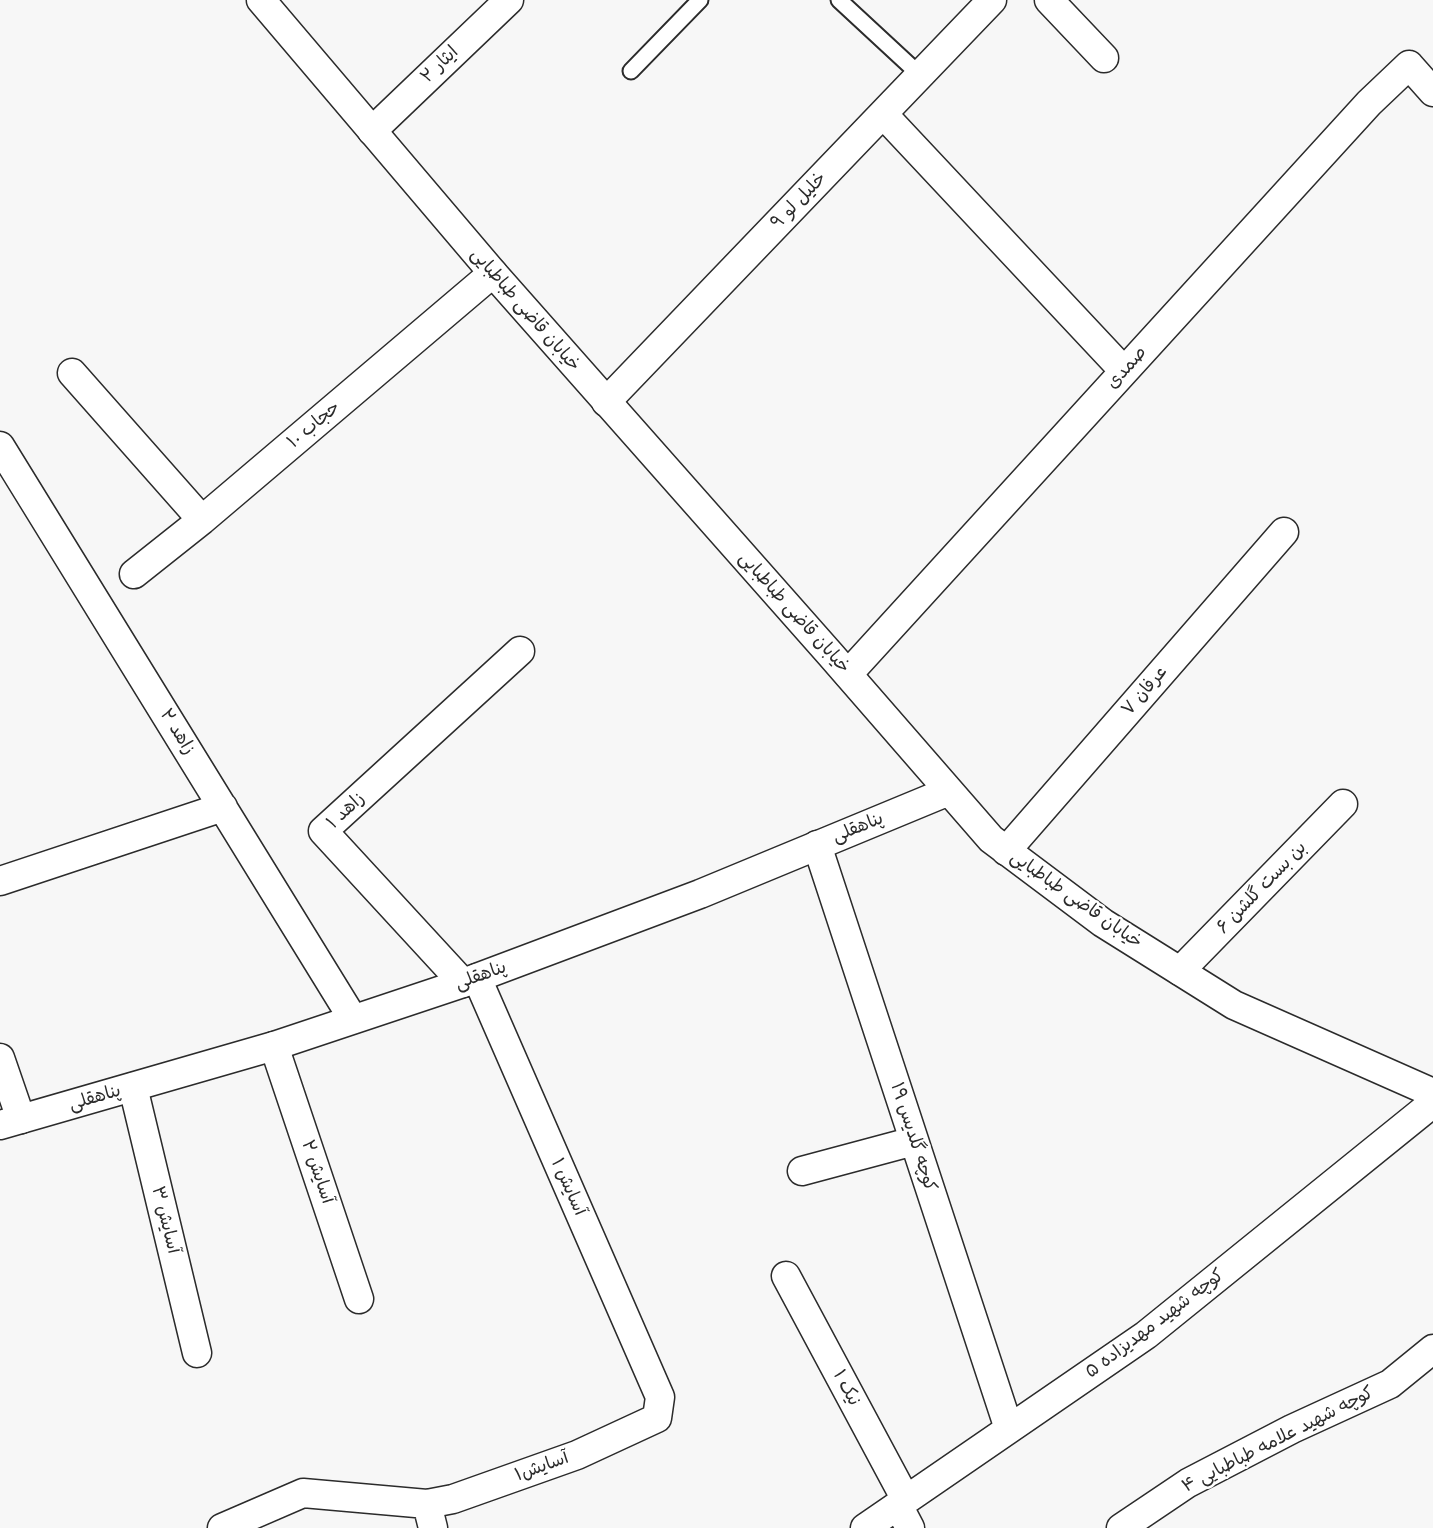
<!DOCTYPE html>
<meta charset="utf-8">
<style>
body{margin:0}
canvas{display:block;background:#f7f7f7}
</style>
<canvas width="1433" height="1528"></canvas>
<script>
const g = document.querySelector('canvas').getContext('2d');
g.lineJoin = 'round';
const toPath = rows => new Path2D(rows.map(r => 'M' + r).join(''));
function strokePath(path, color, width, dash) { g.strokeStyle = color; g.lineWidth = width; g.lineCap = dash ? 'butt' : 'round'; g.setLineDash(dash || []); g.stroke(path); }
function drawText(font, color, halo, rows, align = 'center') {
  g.font = font + ' "Balsamiq Sans","Playpen Sans Arabic",sans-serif'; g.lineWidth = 5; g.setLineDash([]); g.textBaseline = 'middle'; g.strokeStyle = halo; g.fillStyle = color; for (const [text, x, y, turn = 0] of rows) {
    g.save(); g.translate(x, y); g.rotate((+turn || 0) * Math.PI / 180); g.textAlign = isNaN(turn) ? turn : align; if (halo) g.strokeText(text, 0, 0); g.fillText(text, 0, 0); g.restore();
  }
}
const lane = toPath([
 [839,0,920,75],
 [631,71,700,0]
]);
const street = toPath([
 [1049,0,1104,58],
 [1409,65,1433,92],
 [883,114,1124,371],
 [372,131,509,0],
 [72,373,202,520],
 [606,402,992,0],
 [0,446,353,1019],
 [134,574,202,520,493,273],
 [848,674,1369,103,1409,65],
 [817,845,1009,1429],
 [1006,851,1284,532],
 [0,881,223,807],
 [1180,971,1343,804],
 [463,983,323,831,520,651],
 [274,1046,359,1299],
 [0,1058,21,1119],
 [133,1087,197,1353],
 [802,1171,914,1141],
 [786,1276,906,1500],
 [898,1505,910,1528],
 [222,1528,303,1493,427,1504],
 [433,1528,427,1504,453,1499,577,1455,657,1418,660,1397,477,978],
 [865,1528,1146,1335,1433,1103],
 [1121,1528,1188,1483,1292,1429,1390,1384,1433,1349]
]);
const secondary = toPath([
 [261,0,493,273,830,654,991,839,1103,923,1234,1005,1433,1093],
 [0,1125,274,1046,463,983,700,894,949,791]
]);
const streetNames = [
 ["ایثار ۲",440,65,-44],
 ["خلیل لو ۹",799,201,-46],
 ["خیابان قاضی طباطبایی",525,310,49],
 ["صمدی",1127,368,-48],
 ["حجاب ۱۰",314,425,-40],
 ["خیابان قاضی طباطبایی",794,613,48],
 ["عرفان ۷",1145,691,-49],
 ["زاهد ۲",177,732,58],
 ["زاهد ۱",346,811,-43],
 ["پناهقلی",858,828,-22],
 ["بن بست گلشن ۶",1262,888,-46],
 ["خیابان قاضی طباطبایی",1076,900,35],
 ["پناهقلی",481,976,-20],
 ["پناهقلی",95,1098,-16],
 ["کوچه گلدیس ۱۹",913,1137,72],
 ["آسایش ۲",317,1172,71],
 ["آسایش ۱",568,1187,66],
 ["آسایش ۳",165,1220,76],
 ["کوچه شهید مهدیزاده ۵",1155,1324,-37],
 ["نیک ۱",846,1388,62],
 ["کوچه شهید علامه طباطبایی ۴",1278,1440,-27],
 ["آسایش۱",542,1467,-20]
];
strokePath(lane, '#2b2b2b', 19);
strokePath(street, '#2b2b2b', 31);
strokePath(secondary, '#2b2b2b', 31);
strokePath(lane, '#fff', 15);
strokePath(street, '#fff', 28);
strokePath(secondary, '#fff', 28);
drawText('18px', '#2b2b2b', '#fff', streetNames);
</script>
